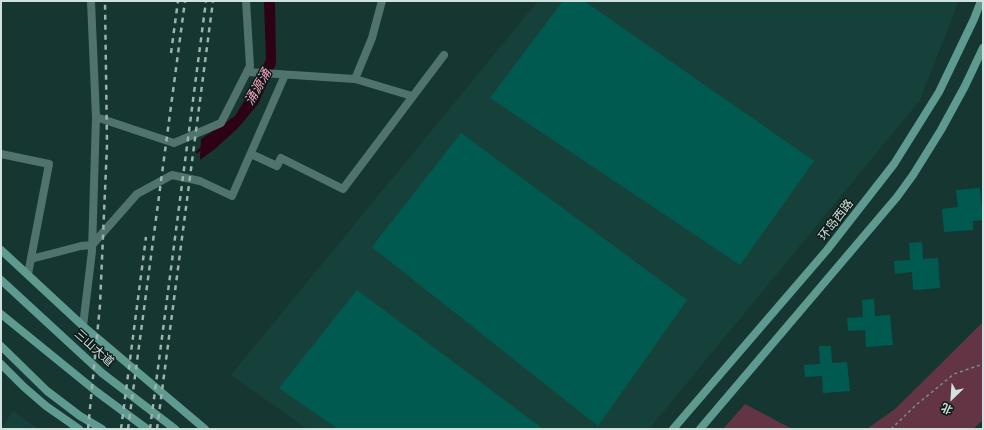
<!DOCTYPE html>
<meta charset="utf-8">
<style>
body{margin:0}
#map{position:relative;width:984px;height:430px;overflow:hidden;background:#163631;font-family:"Asap Condensed","Noto Sans SC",sans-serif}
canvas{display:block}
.frame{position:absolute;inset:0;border:2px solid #d0e2de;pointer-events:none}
.north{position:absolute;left:932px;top:378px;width:40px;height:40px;-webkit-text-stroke:3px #0d1a18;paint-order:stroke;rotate:205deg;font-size:11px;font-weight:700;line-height:16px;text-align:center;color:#d0e2de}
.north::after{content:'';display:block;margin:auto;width:14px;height:18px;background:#d0e2de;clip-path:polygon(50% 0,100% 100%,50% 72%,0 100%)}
</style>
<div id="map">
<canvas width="984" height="430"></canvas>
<div class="frame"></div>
<div class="north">北</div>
</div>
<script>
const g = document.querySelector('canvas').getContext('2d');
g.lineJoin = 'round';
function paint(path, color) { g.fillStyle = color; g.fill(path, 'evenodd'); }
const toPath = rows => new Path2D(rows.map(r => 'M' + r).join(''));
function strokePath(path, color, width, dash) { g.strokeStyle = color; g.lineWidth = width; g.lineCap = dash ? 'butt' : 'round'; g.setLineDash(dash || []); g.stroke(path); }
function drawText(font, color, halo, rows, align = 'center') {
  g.font = font + ' "Asap Condensed","Noto Sans SC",sans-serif'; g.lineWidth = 3; g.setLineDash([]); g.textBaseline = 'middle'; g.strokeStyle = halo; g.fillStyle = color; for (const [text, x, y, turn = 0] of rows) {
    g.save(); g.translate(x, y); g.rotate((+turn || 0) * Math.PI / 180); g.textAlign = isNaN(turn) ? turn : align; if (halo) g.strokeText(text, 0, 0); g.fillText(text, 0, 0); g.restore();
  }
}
const built = toPath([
 [538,1,959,1,920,100,649,429,307,429,231,375],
 [13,411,38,429,1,429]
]);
const green = toPath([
 [983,322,983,420,973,429,867,429,895,409],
 [745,404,792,429,723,429]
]);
const water = toPath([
 [264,1,275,1,276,64,258,104,238,128,216,148,200,160,201,139,235,116,257,80,266,59]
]);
const stream = toPath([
 [197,152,202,148]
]);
const building = toPath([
 [563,1,584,1,814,161,740,265,490,98],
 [461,133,687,300,598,426,372,247],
 [980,188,983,220,973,221,973,230,944,232,942,209,958,207,956,190],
 [922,242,923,259,938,258,940,288,913,290,912,272,895,274,894,261,910,260,909,243],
 [357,290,543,429,338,429,279,388],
 [874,299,875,316,890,315,893,345,866,347,865,330,848,331,847,318,863,317,862,300],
 [819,346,831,346,832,363,847,362,850,391,823,393,822,376,805,377,804,365,820,364]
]);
const path = toPath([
 [891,429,916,405,954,374,983,364]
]);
const street = toPath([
 [91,1,96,117],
 [247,72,355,79,412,96],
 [355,79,372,38,382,1],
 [1,154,49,164,28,274],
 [251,154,277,166,281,158,343,189,444,55],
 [31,259,81,246,92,245,137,194,172,175,200,181,232,196,285,75],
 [83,326,92,251,96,117,174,143,221,123,250,66,246,1]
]);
const secondary = toPath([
 [1,250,83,326,205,429],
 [1,280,102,373,175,429],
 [1,314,97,392,147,429],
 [1,346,47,391,80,416,102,429],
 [1,364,24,387,46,406,79,429],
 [673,429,827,250,894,164,939,92,974,19,981,1],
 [700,429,897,197,913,175,941,130,965,86,983,48]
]);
const rail = toPath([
 [171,53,178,1],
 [88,429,100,305,107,145,105,1],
 [121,429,146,237],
 [128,429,185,1],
 [150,429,206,1],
 [157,429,213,1]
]);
const streetNames = [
 ["环岛西路",836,220,-52],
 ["三山大道",94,348,42]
];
const waterNames = [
 ["涌源涌",258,87,-60]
];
paint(built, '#16413b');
paint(green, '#623444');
paint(water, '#2d0214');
strokePath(stream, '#2d0214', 2.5);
paint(building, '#015a50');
strokePath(path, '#758e89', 1.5, [3, 3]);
strokePath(street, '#50746d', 8);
strokePath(secondary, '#5f9a90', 8);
strokePath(rail, '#9db3af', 2.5, [5, 5]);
drawText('12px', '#d0e2de', '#0d1a18', streetNames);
drawText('italic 13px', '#f6a7c0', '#0d1a18', waterNames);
</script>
